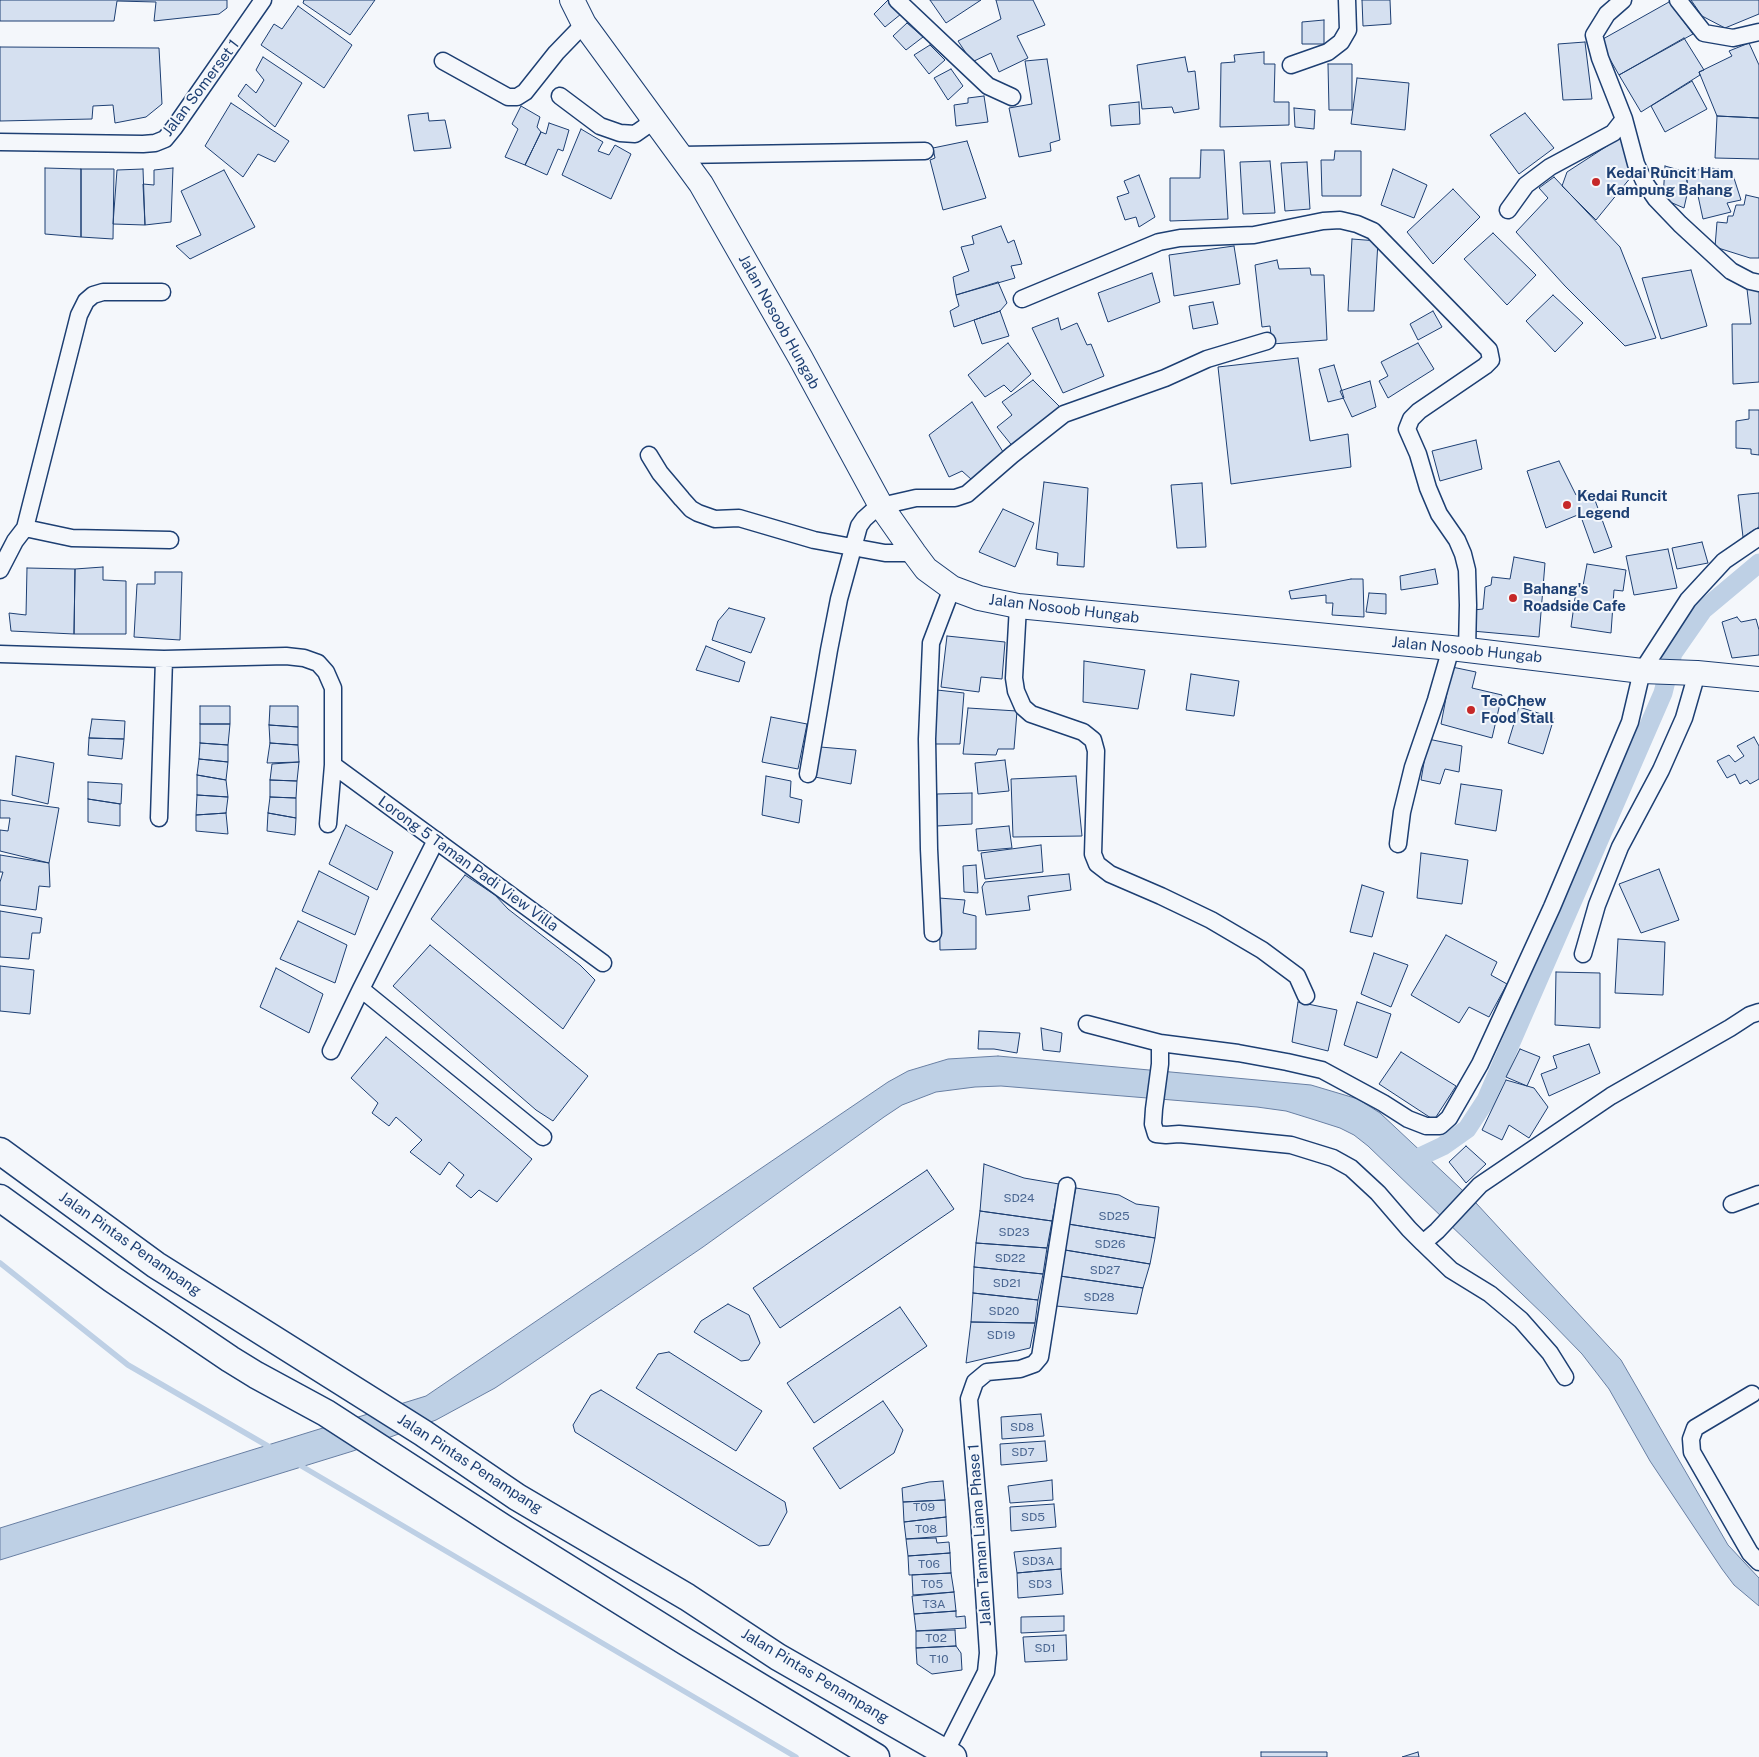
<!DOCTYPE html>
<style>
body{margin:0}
canvas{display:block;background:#f4f7fb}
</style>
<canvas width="1759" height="1757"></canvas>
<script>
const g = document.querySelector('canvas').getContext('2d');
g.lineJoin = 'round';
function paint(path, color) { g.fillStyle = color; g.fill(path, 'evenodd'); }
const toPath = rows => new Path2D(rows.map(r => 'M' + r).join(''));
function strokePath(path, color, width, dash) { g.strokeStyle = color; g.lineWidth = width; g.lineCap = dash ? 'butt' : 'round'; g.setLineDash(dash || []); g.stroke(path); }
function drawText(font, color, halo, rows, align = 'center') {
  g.font = font + ' "Public Sans",sans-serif'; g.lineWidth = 4; g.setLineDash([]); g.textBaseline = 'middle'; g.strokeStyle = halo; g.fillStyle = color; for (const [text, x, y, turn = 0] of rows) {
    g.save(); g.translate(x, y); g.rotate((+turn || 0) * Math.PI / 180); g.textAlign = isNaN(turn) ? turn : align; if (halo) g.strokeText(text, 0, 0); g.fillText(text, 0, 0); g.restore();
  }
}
const water = toPath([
 [998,1056,1311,1085,1358,1099,1380,1113,1476,1203,1621,1360,1728,1545,1759,1578,1759,1606,1734,1585,1722,1569,1650,1461,1609,1389,1582,1354,1547,1318,1368,1146,1354,1135,1340,1128,1315,1120,1286,1111,1257,1107,1001,1086,975,1087,936,1092,902,1105,884,1117,703,1247,528,1366,495,1388,436,1420,353,1451,0,1560,0,1528,426,1396,888,1082,908,1071,948,1059,998,1056]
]);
const stream = toPath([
 [0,1263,128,1365,273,1449],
 [298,1464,796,1757]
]);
const canal = toPath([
 [1409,1162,1443,1146,1467,1129,1486,1100,1663,693,1673,653,1703,610,1759,563]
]);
const building = toPath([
 [0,0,227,0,227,8,219,14,154,21,156,2,117,1,114,21,0,21,0,0],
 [304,0,375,0,350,35,303,3,304,0],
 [888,0,901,14,885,27,874,14,888,0],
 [930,0,981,0,946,23,930,0],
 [996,0,1033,0,1045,25,1017,36,1028,58,999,72,991,53,972,62,958,41,1001,19,996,0],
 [1362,0,1390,0,1391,24,1363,26,1362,0],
 [1691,0,1759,0,1759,14,1725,28,1702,16,1691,0],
 [1669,2,1693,34,1619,75,1603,47,1603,39,1669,2],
 [298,6,352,45,324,88,261,45,274,24,282,29,298,6],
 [1324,20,1324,44,1302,44,1302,22,1324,20],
 [907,23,923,37,906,50,893,36,907,23],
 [1684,38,1704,70,1699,72,1700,75,1641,112,1619,75,1684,38],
 [1585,42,1592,99,1563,100,1558,44,1585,42],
 [1749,43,1759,65,1759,118,1717,116,1699,72,1732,56,1729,51,1749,43],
 [930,45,945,60,929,74,914,55,930,45],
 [0,47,159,48,162,104,146,117,115,123,113,105,93,106,92,119,0,121,0,47],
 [1264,52,1264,64,1275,64,1274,102,1289,102,1289,125,1220,127,1221,63,1235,62,1234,55,1264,52],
 [263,57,302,83,275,127,238,96,246,84,256,93,264,80,256,70,263,57],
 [1185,57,1188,72,1195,71,1199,109,1174,113,1172,107,1142,109,1137,65,1185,57],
 [1047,59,1060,140,1050,143,1051,151,1019,157,1009,108,1032,104,1025,61,1047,59],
 [1328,64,1352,64,1352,110,1329,110,1328,64],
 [951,69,963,86,948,100,934,78,951,69],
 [1357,78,1409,83,1405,130,1351,124,1357,78],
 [1692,81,1707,109,1665,132,1651,106,1692,81],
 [984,96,988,122,956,126,954,105,968,103,968,98,984,96],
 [1139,102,1140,124,1111,126,1109,105,1139,102],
 [231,103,289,141,275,162,258,154,243,177,205,146,231,103],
 [521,106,540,117,537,127,541,132,525,165,505,157,518,129,512,124,521,106],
 [1294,108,1315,110,1314,129,1295,127,1294,108],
 [428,113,429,121,445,120,451,148,414,151,408,115,428,113],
 [1525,113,1554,148,1519,174,1490,135,1525,113],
 [1717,116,1759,118,1759,159,1715,158,1717,116],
 [549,123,569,130,563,151,558,149,547,175,525,165,541,132,546,134,549,123],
 [581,129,603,142,598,151,609,155,615,145,631,154,611,199,562,175,581,129],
 [1621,137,1631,177,1596,220,1562,186,1567,172,1621,137],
 [967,141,986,198,943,210,930,160,935,158,933,148,967,141],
 [1201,150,1224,150,1228,219,1170,221,1170,178,1200,178,1201,150],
 [1335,151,1361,151,1361,196,1322,196,1321,160,1334,160,1335,151],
 [1270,161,1275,213,1243,214,1240,162,1270,161],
 [1307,162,1310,209,1285,211,1281,163,1307,162],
 [1665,166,1686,172,1688,190,1684,208,1663,199,1665,166],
 [45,168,81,169,81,237,45,234,45,168],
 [173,168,171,222,145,225,143,184,154,185,154,170,173,168],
 [1710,168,1719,169,1721,177,1733,175,1741,200,1727,203,1731,212,1703,219,1697,191,1688,190,1686,172,1710,168],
 [81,169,114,169,113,239,81,237,81,169],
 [143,169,145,225,113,224,117,170,143,169],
 [1393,169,1427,185,1414,218,1381,205,1393,169],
 [224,170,255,227,190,259,176,246,201,235,181,191,224,170],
 [1139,175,1155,217,1139,227,1136,217,1125,220,1117,197,1129,193,1124,181,1139,175],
 [1554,177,1620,247,1656,338,1625,346,1565,286,1516,232,1548,198,1539,188,1554,177],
 [1453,189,1480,217,1433,264,1407,232,1453,189],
 [1746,195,1759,198,1759,258,1750,258,1715,247,1717,222,1727,223,1728,216,1733,216,1736,205,1744,205,1746,195],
 [1001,226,1008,243,1014,240,1022,264,1011,266,1015,278,956,295,953,277,969,271,961,247,974,244,972,236,1001,226],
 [1493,233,1536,275,1507,305,1464,259,1493,233],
 [1352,239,1378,241,1374,311,1348,311,1352,239],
 [1234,246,1240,284,1174,296,1169,255,1234,246],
 [1277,260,1279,269,1310,268,1311,275,1324,275,1327,340,1272,344,1270,326,1262,327,1255,265,1277,260],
 [1691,270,1707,326,1661,339,1642,278,1691,270],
 [1152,273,1160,302,1108,322,1098,293,1152,273],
 [998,282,1007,303,1000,311,954,327,950,311,959,306,956,295,998,282],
 [1759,288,1759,382,1733,384,1732,324,1751,324,1747,289,1759,288],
 [1553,295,1583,323,1555,352,1526,321,1553,295],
 [1213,302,1218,324,1193,329,1189,306,1213,302],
 [1000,311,1009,336,982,344,974,320,1000,311],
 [1433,311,1442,327,1418,340,1410,324,1433,311],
 [1058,318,1061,330,1077,323,1087,345,1091,344,1104,376,1063,393,1032,328,1058,318],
 [1008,343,1031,374,1011,392,1004,385,985,397,968,375,1008,343],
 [1418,343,1434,369,1388,398,1379,381,1388,376,1381,362,1418,343],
 [1298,358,1310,441,1348,434,1351,467,1231,484,1218,367,1298,358],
 [1334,365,1344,398,1328,402,1319,369,1334,365],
 [1033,380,1060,407,1014,448,997,427,1012,415,1002,402,1033,380],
 [1370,381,1376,407,1352,417,1340,391,1370,381],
 [972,402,1005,455,972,480,962,471,949,477,929,435,972,402],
 [1749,410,1759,410,1759,455,1751,454,1751,449,1736,448,1736,421,1749,419,1749,410],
 [1476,440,1482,469,1440,481,1432,451,1476,440],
 [1559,461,1576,495,1592,492,1612,547,1594,553,1580,514,1546,528,1527,471,1559,461],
 [1044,482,1088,488,1084,567,1057,565,1058,553,1036,549,1044,482],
 [1202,483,1206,547,1177,548,1171,485,1202,483],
 [1759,493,1759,527,1743,537,1738,495,1759,493],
 [1003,509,1034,523,1015,567,979,552,1003,509],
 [1702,542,1708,563,1677,569,1672,548,1702,542],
 [1668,549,1677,588,1634,595,1626,556,1668,549],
 [1514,557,1545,563,1539,637,1472,631,1473,610,1483,609,1485,587,1491,585,1492,577,1510,579,1514,557],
 [1587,564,1626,570,1623,591,1614,590,1611,633,1571,627,1577,584,1583,586,1587,564],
 [103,567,103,580,126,581,126,634,74,634,75,569,103,567],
 [27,568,75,569,74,634,11,631,9,613,26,615,27,568],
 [1435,569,1438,584,1401,590,1400,576,1435,569],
 [155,572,182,572,180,640,134,637,137,584,155,584,155,572],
 [1351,579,1363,579,1364,617,1332,615,1333,603,1326,603,1326,595,1291,599,1289,591,1351,579],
 [1369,593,1386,594,1386,614,1366,612,1369,593],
 [729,608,765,618,751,653,712,640,718,621,729,608],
 [1737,617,1741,622,1756,619,1759,630,1759,655,1732,658,1722,622,1737,617],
 [947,636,1005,642,1002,679,981,677,979,692,941,687,947,636],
 [706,646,745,662,739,682,696,670,706,646],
 [1084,661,1145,670,1138,709,1083,702,1084,661],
 [1452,667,1476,672,1472,688,1502,695,1492,738,1441,724,1452,667],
 [1191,674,1239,681,1234,716,1186,710,1191,674],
 [937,690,964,693,960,744,933,744,937,690],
 [200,706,230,706,230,724,200,724,200,706],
 [270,706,298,706,298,727,269,725,270,706],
 [1519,707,1554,718,1543,754,1508,743,1519,707],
 [968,708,1017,711,1014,749,998,749,996,755,963,754,968,708],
 [771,717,807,724,798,769,762,762,771,717],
 [92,719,125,721,124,739,89,738,92,719],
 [200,724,230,724,228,745,200,743,200,724],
 [269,725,298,727,298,745,270,743,269,725],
 [1754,737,1759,746,1759,779,1750,784,1747,780,1740,784,1735,774,1727,778,1717,761,1729,755,1735,762,1744,756,1737,746,1754,737],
 [89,738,124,739,122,759,88,755,89,738],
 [1428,739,1462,746,1459,772,1445,769,1440,784,1421,780,1428,739],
 [200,743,228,745,228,762,199,759,200,743],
 [270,743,298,745,299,762,267,763,270,743],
 [820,747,856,750,851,784,815,777,820,747],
 [16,756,54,763,48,804,12,795,16,756],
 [199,759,228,762,226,780,197,775,199,759],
 [1005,760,1009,791,978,794,975,763,1005,760],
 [299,762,297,781,270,780,272,764,299,762],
 [197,775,226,780,228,797,197,795,197,775],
 [766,776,791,781,790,797,802,800,799,823,762,815,766,776],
 [1076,776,1082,836,1013,837,1011,779,1076,776],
 [270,780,297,781,296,798,270,797,270,780],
 [88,782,122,784,121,804,88,799,88,782],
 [1461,784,1502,790,1496,831,1455,824,1461,784],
 [972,793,972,824,937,826,937,794,972,793],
 [197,795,228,797,226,813,196,815,197,795],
 [270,797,296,798,296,818,268,813,270,797],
 [88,799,120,804,120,826,88,822,88,799],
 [0,800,59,808,49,863,0,851,0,830,8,831,10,818,0,818,0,800],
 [226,813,228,834,196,831,196,815,226,813],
 [268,813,296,818,295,835,267,831,268,813],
 [346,825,393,852,377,890,329,864,346,825],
 [1009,826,1012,848,978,851,976,829,1009,826],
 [1041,845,1043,872,985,879,981,853,1041,845],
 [1421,853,1468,860,1462,904,1417,898,1421,853],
 [0,855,49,863,50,887,39,886,36,910,0,905,0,882,3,872,0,872,0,855],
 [976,865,978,893,964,892,963,866,976,865],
 [1659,869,1679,920,1641,933,1619,884,1659,869],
 [319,871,369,897,355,935,302,911,319,871],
 [1069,874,1071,890,1028,896,1030,910,986,915,982,887,985,882,1069,874],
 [465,875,495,895,508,909,580,965,595,980,563,1029,431,919,465,875],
 [1362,885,1384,892,1372,937,1350,932,1362,885],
 [939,898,965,900,963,913,976,916,976,949,940,950,939,898],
 [0,911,42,918,40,933,32,933,29,959,0,957,0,911],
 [298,921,347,945,335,983,280,959,298,921],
 [1446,935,1497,962,1491,975,1507,984,1489,1017,1469,1007,1459,1023,1411,995,1446,935],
 [1618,939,1665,942,1663,995,1615,993,1618,939],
 [430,945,588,1076,553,1121,536,1110,393,986,430,945],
 [1374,953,1408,965,1391,1007,1361,994,1374,953],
 [0,966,34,970,30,1014,0,1011,0,966],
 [276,968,323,994,309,1033,260,1007,276,968],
 [1556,972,1600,973,1600,1028,1555,1025,1556,972],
 [1298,1002,1337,1010,1328,1051,1292,1042,1298,1002],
 [1357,1002,1391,1014,1377,1058,1344,1045,1357,1002],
 [1041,1028,1062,1033,1060,1052,1043,1050,1041,1028],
 [979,1031,1020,1033,1017,1053,994,1049,978,1049,979,1031],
 [386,1037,532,1159,497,1202,479,1190,471,1198,456,1186,464,1175,449,1162,440,1175,410,1152,422,1140,396,1117,389,1126,372,1113,378,1103,351,1078,386,1037],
 [1589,1044,1600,1073,1549,1096,1541,1074,1557,1068,1553,1056,1589,1044],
 [1520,1049,1540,1057,1527,1086,1506,1077,1520,1049],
 [1401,1052,1456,1086,1434,1120,1379,1084,1401,1052],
 [1506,1080,1534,1088,1548,1107,1529,1138,1509,1125,1502,1140,1482,1130,1506,1080],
 [1466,1146,1486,1164,1466,1183,1449,1162,1466,1146],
 [984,1164,1024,1178,1059,1184,1052,1221,980,1211,984,1164],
 [927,1170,954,1209,780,1328,753,1288,927,1170],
 [1076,1188,1119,1195,1136,1204,1159,1207,1155,1238,1068,1224,1076,1188],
 [980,1211,1052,1221,1047,1248,976,1243,980,1211],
 [1068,1224,1155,1238,1150,1264,1065,1250,1068,1224],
 [976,1243,1047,1248,1043,1274,974,1267,976,1243],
 [1065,1250,1150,1264,1143,1288,1060,1276,1065,1250],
 [974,1267,1043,1274,1038,1300,973,1293,974,1267],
 [1060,1276,1143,1288,1137,1314,1056,1306,1060,1276],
 [973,1293,1038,1300,1035,1323,971,1322,973,1293],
 [728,1304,749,1315,760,1343,749,1360,741,1361,694,1332,701,1321,728,1304],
 [900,1307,927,1346,814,1423,787,1383,900,1307],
 [971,1322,1035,1323,1030,1348,966,1363,971,1322],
 [669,1352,762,1411,736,1451,636,1388,658,1354,669,1352],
 [601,1390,785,1502,787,1512,769,1545,759,1546,575,1432,573,1425,591,1395,601,1390],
 [883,1401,903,1430,894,1453,840,1489,813,1448,883,1401],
 [1041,1414,1044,1436,1002,1439,1001,1417,1041,1414],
 [1045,1441,1047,1461,1001,1465,1000,1444,1045,1441],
 [1052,1480,1053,1500,1010,1503,1008,1486,1052,1480],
 [943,1481,945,1500,903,1502,902,1488,929,1482,943,1481],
 [945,1500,946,1517,904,1522,903,1502,945,1500],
 [1054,1504,1056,1527,1011,1531,1010,1507,1054,1504],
 [946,1517,947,1536,906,1539,904,1522,946,1517],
 [936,1538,937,1543,949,1542,950,1553,908,1556,906,1539,936,1538],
 [1061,1548,1061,1569,1017,1573,1014,1552,1061,1548],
 [950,1553,951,1573,909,1575,908,1556,950,1553],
 [1061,1569,1063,1594,1018,1598,1017,1573,1061,1569],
 [951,1573,954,1592,913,1595,912,1575,951,1573],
 [954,1592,956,1611,914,1614,912,1596,954,1592],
 [956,1611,956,1617,965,1616,966,1628,916,1631,914,1614,956,1611],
 [1064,1616,1064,1631,1021,1633,1021,1617,1064,1616],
 [955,1630,956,1646,916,1648,916,1631,955,1630],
 [1066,1635,1067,1660,1025,1662,1023,1637,1066,1635],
 [956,1646,961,1653,962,1670,932,1674,917,1664,916,1648,956,1646],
 [1261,1752,1327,1752,1327,1757,1261,1757,1261,1752],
 [1418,1752,1419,1757,1402,1757,1418,1752]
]);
const street = toPath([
 [897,0,988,86,1012,97],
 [1623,0,1607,14,1594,35,1600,58,1624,119,1636,164,1645,183,1656,199,1680,224,1731,271,1750,281,1759,283],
 [1678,0,1704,33,1733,38,1759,32],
 [443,61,508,97,517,97,525,92,556,53,584,24],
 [1291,65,1328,52,1341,42,1348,30,1347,0],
 [560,96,600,126,620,133,635,134,645,127,652,116],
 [0,142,143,144,155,143,165,139,174,128,263,0],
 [681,155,925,151],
 [1508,210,1526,185,1550,167,1613,133,1624,119],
 [1022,299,1159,242,1180,238,1254,235,1323,221,1340,220,1357,224,1373,231,1489,350,1491,360,1485,366,1419,411,1411,419,1407,429,1418,454,1428,488,1439,514,1457,540,1463,554,1467,570,1468,605,1467,650],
 [649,455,660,473,682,499,691,509,698,513,715,519,739,518,814,540,885,553,914,553],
 [25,528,72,538,170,540],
 [0,570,15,541,25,528,79,315,86,301,93,295,103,292,162,292],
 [1018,606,1014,678,1016,691,1023,707,1031,714,1083,732,1093,740,1096,751,1093,854,1097,864,1110,874,1161,896,1211,920,1262,950,1297,976,1306,996],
 [0,654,164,659,286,656,304,658,318,663,326,672,333,688,333,765,328,824],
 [333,765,603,963],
 [808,774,829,650,839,599,859,526,864,519,874,510,881,506,916,498,955,498,967,494,1012,455,1064,414,1165,378,1207,359,1267,341],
 [159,818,164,659],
 [1398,844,1402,812,1413,767,1436,700,1451,648],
 [933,933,929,849,927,739,931,643,952,588],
 [1583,954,1597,905,1620,847,1661,770,1684,718,1697,673],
 [361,989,543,1137],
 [1087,1024,1160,1043,1238,1053,1287,1062,1322,1070,1383,1103,1408,1119,1426,1126,1440,1126,1449,1118,1480,1064,1552,907,1630,722,1642,671,1688,600,1724,561,1759,537],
 [1160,1043,1160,1064,1154,1109,1153,1124,1156,1134,1166,1135,1179,1134,1201,1136,1291,1145,1333,1158,1351,1168,1378,1193,1409,1229,1423,1243,1437,1231,1480,1185,1611,1096,1730,1028,1750,1015,1759,1012],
 [331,1051,361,989,436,840],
 [1732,1204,1759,1194],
 [1423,1243,1451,1270,1490,1294,1521,1320,1550,1353,1565,1377],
 [1752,1394,1695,1428,1691,1439,1692,1452,1750,1553,1759,1562],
 [945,1753,986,1672,988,1653,979,1517,969,1399,975,1382,987,1372,1020,1369,1034,1364,1040,1357,1067,1186]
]);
const secondary = toPath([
 [572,0,584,24,701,184,800,357,881,506,914,553,926,569,952,588,979,598,1018,606,1451,648,1642,671,1697,673,1759,679]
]);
const primary = toPath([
 [0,1151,156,1265,423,1433,517,1497,687,1597,778,1657,953,1757],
 [0,1198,112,1279,230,1359,256,1375,326,1413,505,1529,686,1642,876,1757]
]);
const markers = [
 [1596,182,5,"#c62828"],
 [1567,505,5,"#c62828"],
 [1513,598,5,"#c62828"],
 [1471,710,5,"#c62828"]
];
const numberNames = [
 ["SD24",1019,1198],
 ["SD25",1114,1216],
 ["SD23",1014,1232],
 ["SD26",1110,1244],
 ["SD22",1010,1258],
 ["SD27",1105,1270],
 ["SD21",1007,1283],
 ["SD28",1099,1297],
 ["SD20",1004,1311],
 ["SD19",1001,1335],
 ["SD8",1022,1427],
 ["SD7",1023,1452],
 ["T09",924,1507],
 ["SD5",1033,1517],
 ["T08",926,1529],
 ["SD3A",1038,1561],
 ["T06",929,1564],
 ["T05",932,1584],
 ["SD3",1040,1584],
 ["T3A",934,1604],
 ["T02",936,1638],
 ["SD1",1045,1648],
 ["T10",939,1659]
];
const streetNames = [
 ["Jalan Somerset 1",201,88,-53],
 ["Jalan Nosoob Hungab",779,322,61],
 ["Jalan Nosoob Hungab",1064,609,7],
 ["Jalan Nosoob Hungab",1467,650,6],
 ["Lorong 5 Taman Padi View Villa",468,864,36],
 ["Jalan Pintas Penampang",130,1244,35],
 ["Jalan Pintas Penampang",470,1464,33],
 ["Jalan Taman Liana Phase 1",980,1535,-94],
 ["Jalan Pintas Penampang",815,1676,31]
];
const poiNames = [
 ["Kedai Runcit Ham",1606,173],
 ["Kampung Bahang",1606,190],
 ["Kedai Runcit",1577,496],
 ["Legend",1577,513],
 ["Bahang's",1523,589],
 ["Roadside Cafe",1523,606],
 ["TeoChew",1481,701],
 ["Food Stall",1481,718]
];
paint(water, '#bed0e5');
strokePath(water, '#687fa3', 1);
strokePath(stream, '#bed0e5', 5.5);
strokePath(canal, '#bed0e5', 19);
paint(building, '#d5e0f0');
strokePath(building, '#1d3f73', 1);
strokePath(street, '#1d3f73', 19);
strokePath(secondary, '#1d3f73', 26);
strokePath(primary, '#1d3f73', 29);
strokePath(street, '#f4f7fb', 16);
strokePath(secondary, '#f4f7fb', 24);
strokePath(primary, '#f4f7fb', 26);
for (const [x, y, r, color] of markers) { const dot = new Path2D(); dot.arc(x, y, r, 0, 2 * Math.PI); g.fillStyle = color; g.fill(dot); strokePath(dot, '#f4f7fb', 2); }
drawText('12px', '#4b6792', null, numberNames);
drawText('15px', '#1d3f73', '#f4f7fb', streetNames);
drawText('bold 15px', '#1d3f73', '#f4f7fb', poiNames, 'left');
</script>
